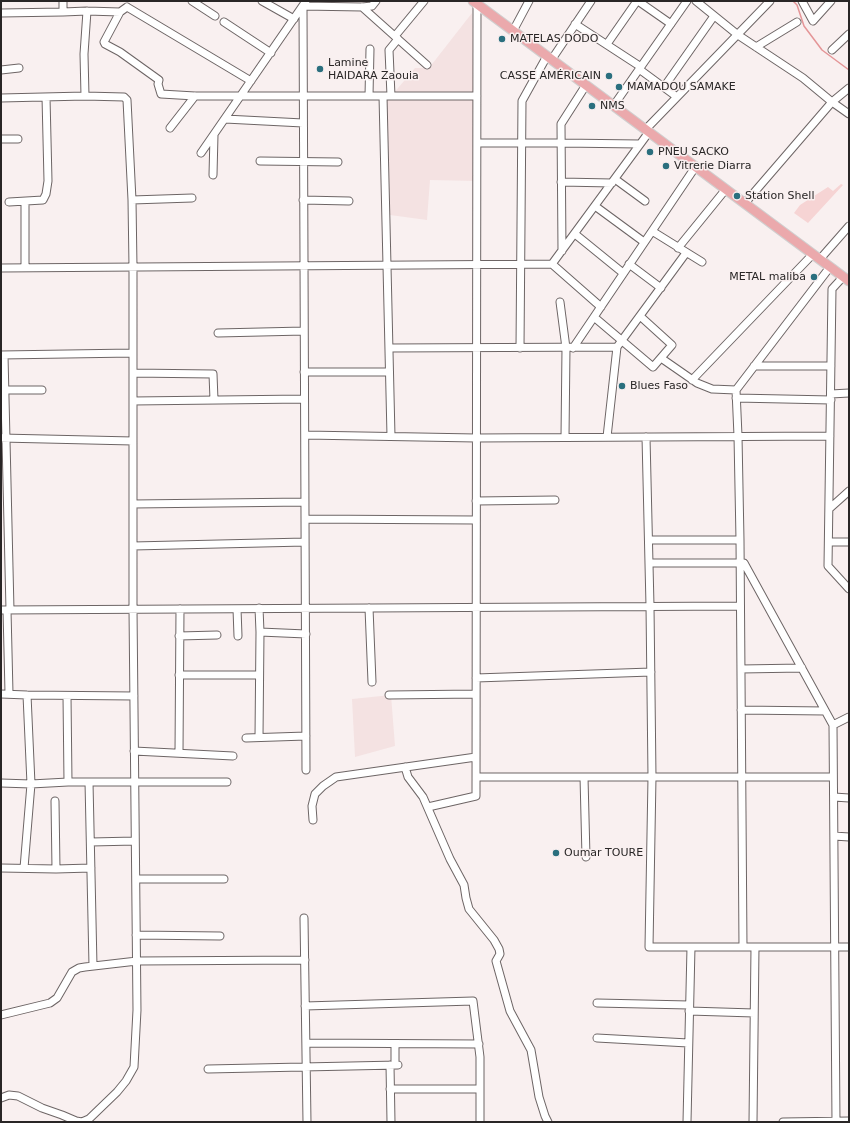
<!DOCTYPE html>
<meta charset="utf-8">
<style>
body{margin:0}
#map{position:relative;width:850px;height:1123px;overflow:hidden;background:#f9f0f0;font-family:"DejaVu Sans",sans-serif}
canvas{display:block}
.frame{position:absolute;inset:0;border:2px solid #292626;pointer-events:none}
</style>
<div id="map">
<canvas width="850" height="1123"></canvas>
<div class="frame"></div>
</div>
<script>
const g = document.querySelector('canvas').getContext('2d');
g.lineJoin = 'round';
function paint(path, color) { g.fillStyle = color; g.fill(path, 'evenodd'); }
const toPath = rows => new Path2D(rows.map(r => 'M' + r).join(''));
function strokePath(path, color, width, dash) { g.strokeStyle = color; g.lineWidth = width; g.lineCap = dash ? 'butt' : 'round'; g.setLineDash(dash || []); g.stroke(path); }
function drawText(font, color, halo, rows, align = 'center') {
  g.font = font + ' "DejaVu Sans",sans-serif'; g.lineWidth = 3; g.setLineDash([]); g.textBaseline = 'middle'; g.strokeStyle = halo; g.fillStyle = color; for (const [text, x, y, turn = 0] of rows) {
    g.save(); g.translate(x, y); g.rotate((+turn || 0) * Math.PI / 180); g.textAlign = isNaN(turn) ? turn : align; if (halo) g.strokeText(text, 0, 0); g.fillText(text, 0, 0); g.restore();
  }
}
const built = toPath([
 [472,13,477,181,430,180,427,220,390,215,387,101,415,68,429,68],
 [391,695,395,746,355,757,352,699]
]);
const green = toPath([
 [841,184,843,185,808,223,794,213,800,205,828,187,833,191]
]);
const stream = toPath([
 [793,1,797,5,804,26,822,50,849,70]
]);
const minor = toPath([
 [192,1,215,16],
 [262,1,294,19],
 [638,1,671,24],
 [696,1,738,35,803,78,832,102,849,114],
 [802,1,813,21,831,1],
 [127,7,120,12,104,42,105,44,120,52,159,80,158,84,161,94,195,96,477,96],
 [127,7,251,81],
 [362,7,427,65],
 [63,12,63,1],
 [1,13,63,12,87,11,120,12],
 [224,22,271,53],
 [575,24,641,67],
 [513,31,529,1],
 [395,36,424,1],
 [607,44,637,1],
 [756,47,797,22],
 [832,50,849,34],
 [552,59,591,1],
 [639,69,677,97],
 [1,70,19,68],
 [664,87,714,16],
 [85,96,84,54,87,11],
 [369,96,370,49],
 [383,96,391,436],
 [391,96,389,50,398,39],
 [1,98,85,96,124,97,127,100,132,200,133,267,133,609,137,1010,134,1067,126,1081,117,1092,89,1119,82,1122,76,1121,62,1115,42,1108,18,1096,9,1095,1,1098],
 [614,105,687,1],
 [225,119,303,123],
 [170,128,195,96],
 [646,129,770,1],
 [1,139,18,139],
 [477,143,561,143,640,144],
 [201,153,306,1],
 [260,161,338,162],
 [213,175,214,135],
 [615,179,645,201],
 [561,182,612,183],
 [132,200,192,198],
 [303,200,349,201],
 [9,202,43,200,46,194,48,181,46,97],
 [25,202,25,267],
 [745,203,832,102,849,88],
 [595,206,644,242],
 [652,231,702,262],
 [575,234,623,273],
 [678,248,726,189],
 [562,251,561,124,586,85],
 [820,259,849,226],
 [552,264,649,132],
 [629,264,661,288],
 [1,268,552,264,601,307],
 [843,277,832,289,828,566,849,589],
 [560,302,566,348,565,437],
 [594,317,653,367,672,345,640,316],
 [218,333,304,331],
 [389,348,617,347],
 [520,348,522,101,547,56],
 [573,348,696,166],
 [1,355,133,353],
 [4,355,10,610],
 [661,358,697,383,712,389,736,390],
 [754,366,831,366],
 [304,372,389,372],
 [133,373,213,374,214,400],
 [692,380,813,254],
 [1,390,42,390],
 [831,394,849,393],
 [736,398,831,400],
 [133,401,304,399],
 [305,435,476,438,830,436],
 [607,437,617,347,686,253],
 [646,437,650,606,652,777,649,947,849,947],
 [1,438,133,441],
 [476,501,555,500],
 [133,504,305,502],
 [829,509,849,491],
 [305,519,476,520],
 [649,540,740,540],
 [829,542,849,542],
 [133,546,305,542],
 [649,563,744,563,833,725,836,1122],
 [259,608,260,632,259,737],
 [369,608,372,682],
 [237,609,238,636],
 [1,610,740,606],
 [7,610,9,693],
 [260,632,306,634],
 [179,636,217,635],
 [741,669,802,668],
 [179,675,259,675],
 [476,678,651,672],
 [1,694,27,695,134,696],
 [389,695,476,694],
 [67,696,68,782],
 [741,710,825,711],
 [833,725,849,717],
 [246,738,306,736],
 [134,751,233,756],
 [179,753,180,609],
 [405,767,408,777,423,797,450,859,464,885,466,898,469,909,494,940,499,949,500,954,496,961,510,1011,531,1050,539,1097,545,1116,548,1122],
 [306,770,303,6,362,7,372,6,376,1],
 [476,777,833,777],
 [584,777,586,857],
 [89,782,93,966],
 [1,783,31,784,68,782,227,782],
 [834,797,849,798],
 [55,801,56,869],
 [428,807,476,796,477,4],
 [313,820,312,806,315,794,323,786,336,777,476,757],
 [834,836,849,837],
 [91,842,135,841],
 [1,868,56,869,91,868],
 [24,868,31,784,27,695],
 [136,879,224,879],
 [304,918,307,1122],
 [136,935,220,936],
 [743,947,740,540,738,436,736,390,830,267],
 [597,1003,689,1005],
 [305,1006,473,1001,480,1057,480,1122],
 [689,1011,754,1013],
 [1,1015,50,1003,57,998,72,972,79,968,85,967,137,961,305,960],
 [597,1038,688,1043],
 [306,1043,479,1044],
 [390,1065,391,1122],
 [395,1065,395,1044],
 [208,1069,398,1065],
 [390,1089,480,1089],
 [687,1122,691,947],
 [753,1122,755,947],
 [783,1122,849,1121]
]);
const major = toPath([
 [473,1,849,281]
]);
const markers = [
 [502,39,4,"#2a6f7e"],
 [320,69,4,"#2a6f7e"],
 [609,76,4,"#2a6f7e"],
 [619,87,4,"#2a6f7e"],
 [592,106,4,"#2a6f7e"],
 [650,152,4,"#2a6f7e"],
 [666,166,4,"#2a6f7e"],
 [737,196,4,"#2a6f7e"],
 [814,277,4,"#2a6f7e"],
 [622,386,4,"#2a6f7e"],
 [556,853,4,"#2a6f7e"]
];
const poiNames = [
 ["MATELAS DODO",510,39],
 ["Lamine",328,63],
 ["HAIDARA Zaouia",328,76],
 ["CASSE AMÉRICAIN",601,76,"right"],
 ["MAMADOU SAMAKE",627,87],
 ["NMS",600,106],
 ["PNEU SACKO",658,152],
 ["Vitrerie Diarra",674,166],
 ["Station Shell",745,196],
 ["METAL maliba",806,277,"right"],
 ["Blues Faso",630,386],
 ["Oumar TOURE",564,853]
];
paint(built, '#f4e2e2');
paint(green, '#f6d4d4');
strokePath(stream, '#e49597', 1.5);
strokePath(minor, '#6d6565', 9);
strokePath(major, '#d0cfcf', 11);
strokePath(minor, '#fff', 7);
strokePath(major, '#eba9ac', 9);
for (const [x, y, r, color] of markers) { const dot = new Path2D(); dot.arc(x, y, r, 0, 2 * Math.PI); g.fillStyle = color; g.fill(dot); strokePath(dot, '#f9f0f0', 1.5); }
drawText('11px', '#292626', '#f9f0f0', poiNames, 'left');
</script>
